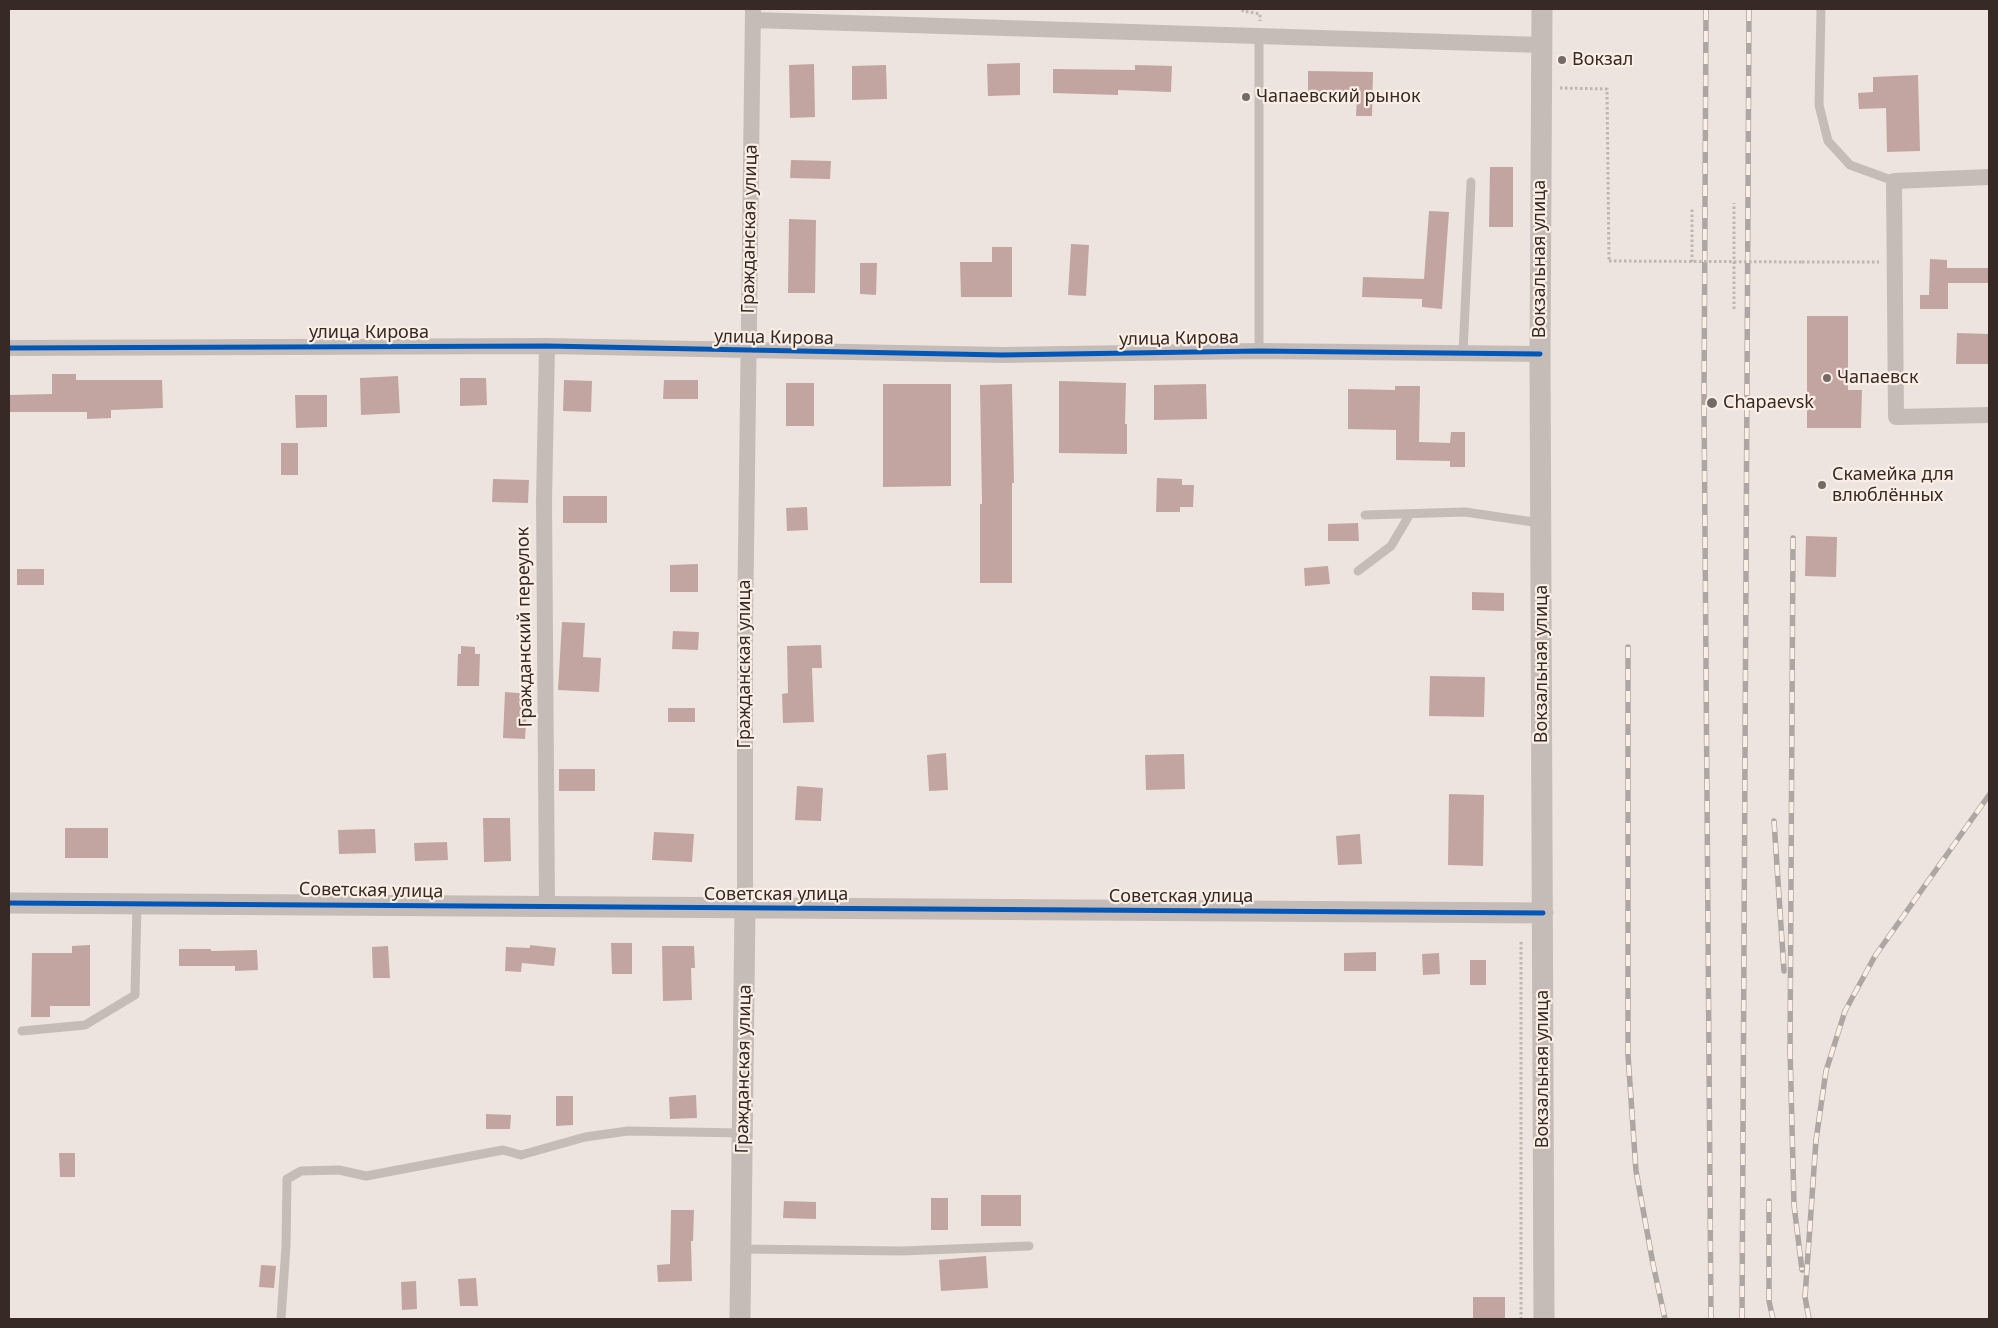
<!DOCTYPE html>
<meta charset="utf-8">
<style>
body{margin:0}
#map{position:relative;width:1998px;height:1328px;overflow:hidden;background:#ede4df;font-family:"Noto Sans",sans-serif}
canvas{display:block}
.frame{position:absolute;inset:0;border:10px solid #362926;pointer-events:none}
</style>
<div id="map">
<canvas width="1998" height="1328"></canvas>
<div class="frame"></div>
</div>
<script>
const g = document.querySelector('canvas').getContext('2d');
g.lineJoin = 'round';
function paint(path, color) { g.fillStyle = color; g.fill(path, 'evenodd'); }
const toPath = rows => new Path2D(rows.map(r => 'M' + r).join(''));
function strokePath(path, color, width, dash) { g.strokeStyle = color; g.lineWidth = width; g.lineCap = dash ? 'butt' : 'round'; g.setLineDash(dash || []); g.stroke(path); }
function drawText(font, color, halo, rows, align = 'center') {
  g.font = font + ' "Noto Sans",sans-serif'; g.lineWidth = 4.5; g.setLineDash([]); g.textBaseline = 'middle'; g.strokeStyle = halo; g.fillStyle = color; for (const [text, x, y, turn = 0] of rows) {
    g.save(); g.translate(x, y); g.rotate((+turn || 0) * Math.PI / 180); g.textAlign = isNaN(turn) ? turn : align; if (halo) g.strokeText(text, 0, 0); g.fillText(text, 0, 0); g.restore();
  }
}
const building = toPath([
 [1020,63,1020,95,988,96,987,64],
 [814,64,815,117,790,118,789,65],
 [886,65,887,99,852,100,852,66],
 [1135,65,1172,66,1171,92,1118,90,1118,95,1053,93,1053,69,1135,70],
 [1308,71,1373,72,1372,116,1356,116,1357,96,1308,96],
 [1918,75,1920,151,1887,152,1886,108,1859,109,1858,93,1873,92,1873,77],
 [791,160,831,161,830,179,790,178],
 [1490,167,1513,167,1513,227,1489,227],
 [1429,211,1449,212,1442,309,1422,307,1422,299,1362,297,1363,277,1424,279],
 [789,219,816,220,815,293,788,293],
 [1071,244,1089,245,1086,296,1068,295],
 [992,247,1012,247,1012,297,961,297,960,262,992,262],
 [1930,259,1947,260,1947,268,1989,268,1989,283,1948,283,1948,309,1920,309,1920,295,1929,295],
 [860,263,877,263,876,295,860,294],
 [1807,316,1848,316,1848,390,1862,390,1861,428,1807,428],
 [1957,333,1989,334,1989,364,1956,364],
 [52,374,76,374,76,380,162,380,163,408,111,410,111,418,87,419,87,412,9,412,9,395,52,394],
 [398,376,400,413,361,415,360,378],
 [460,378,486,378,487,405,460,406],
 [564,380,592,381,591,412,563,411],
 [664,380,698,380,698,399,663,399],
 [1059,381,1126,383,1125,424,1127,424,1127,454,1059,453],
 [786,383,814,383,814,426,786,426],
 [883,384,951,384,951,486,883,487],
 [1012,384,1014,483,1012,483,1012,583,980,583,980,504,982,504,980,385],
 [1206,384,1207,419,1154,420,1154,385],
 [1395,386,1420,386,1419,442,1450,443,1451,432,1465,432,1465,467,1450,467,1450,461,1396,460,1396,430,1348,429,1348,389,1395,390],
 [295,395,327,395,327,427,296,428],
 [281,443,298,443,298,475,281,475],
 [1157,478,1182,479,1182,485,1194,485,1193,507,1180,507,1180,512,1156,512],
 [493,479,529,480,528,503,492,502],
 [563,496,607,496,607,523,563,523],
 [807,507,808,530,787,531,786,508],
 [1358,523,1359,541,1328,541,1328,524],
 [1806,536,1837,537,1836,577,1805,576],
 [698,564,698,592,670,592,670,565],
 [1328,566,1330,584,1305,586,1304,568],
 [17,569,44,569,44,585,17,585],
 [1472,592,1504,593,1504,611,1472,610],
 [562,622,585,623,583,657,601,658,599,692,558,690],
 [673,631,699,632,698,650,672,649],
 [821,645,822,668,812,668,814,722,783,723,782,694,788,693,787,646],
 [461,646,475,647,475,654,480,654,479,686,457,686,458,654,461,654],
 [1430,676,1485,677,1484,717,1429,716],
 [505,692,530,694,529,710,527,710,525,739,503,738],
 [668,708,695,708,695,722,668,722],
 [946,753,948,790,929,791,927,755],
 [1184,754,1185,789,1146,790,1145,755],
 [559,769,595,769,595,791,559,791],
 [797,786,823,788,821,821,795,820],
 [1449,794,1484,795,1483,866,1448,865],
 [483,818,510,818,511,861,484,862],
 [65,828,108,828,108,858,65,858],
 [375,829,376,853,339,854,338,830],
 [654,832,694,834,692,862,652,860],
 [1360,834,1362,864,1338,865,1336,836],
 [447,842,448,860,415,861,414,843],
 [611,943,632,943,632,974,612,974],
 [90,945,90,1006,50,1006,50,1017,31,1017,32,953,72,953,72,946],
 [530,945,556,948,554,966,522,963,521,972,505,971,506,947,530,948],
 [388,946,390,978,373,978,372,947],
 [662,946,694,946,695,968,691,968,692,1000,663,1001],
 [179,949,211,949,211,951,257,950,258,970,235,971,235,966,179,966],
 [1376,952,1376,971,1344,971,1344,953],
 [1439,953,1440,974,1423,975,1422,954],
 [1470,960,1486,960,1486,985,1470,985],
 [696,1095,697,1118,670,1119,669,1097],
 [556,1096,573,1096,573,1125,556,1126],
 [486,1114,511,1115,510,1129,486,1129],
 [59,1153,75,1153,75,1177,60,1177],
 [981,1195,1021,1195,1021,1226,981,1226],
 [931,1198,948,1198,948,1230,931,1230],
 [784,1201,816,1202,816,1219,783,1218],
 [671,1210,694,1210,693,1241,691,1241,692,1281,658,1282,657,1265,670,1264],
 [986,1256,988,1288,941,1291,939,1260],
 [261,1265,276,1266,274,1288,259,1287],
 [476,1278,478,1306,460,1306,458,1279],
 [416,1281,417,1309,402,1310,401,1282],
 [1473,1297,1505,1297,1505,1319,1473,1319]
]);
const path = toPath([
 [1243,9,1243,11,1260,14,1260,21],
 [1560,88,1607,89,1609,261],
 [1692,262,1692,207],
 [1802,262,1879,262],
 [1734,309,1734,203],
 [1521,942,1521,1319]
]);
const service = toPath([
 [1821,9,1819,105,1828,141,1850,165,1894,181],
 [1259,351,1259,36],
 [1463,353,1471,182],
 [1365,515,1465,512,1540,523],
 [1358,571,1391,546,1410,514],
 [22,1031,85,1025,135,995,137,904],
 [741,1249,902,1251,1029,1246],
 [281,1319,286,1246,287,1179,301,1171,339,1170,366,1176,503,1150,521,1155,585,1137,628,1131,742,1133]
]);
const minor = toPath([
 [753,20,1541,45],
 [1989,177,1894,181,1896,417,1989,415],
 [9,348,547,346,1002,355,1259,351,1540,354],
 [547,907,544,502,547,346],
 [745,908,745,628,753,9]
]);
const tertiary = toPath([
 [1542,9,1540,354,1544,1319],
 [9,903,1543,913],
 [740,1319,745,908]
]);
const rail = toPath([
 [1706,9,1704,403,1711,1319],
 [1628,647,1628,1055,1636,1171,1653,1264,1665,1319],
 [1774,821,1784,971],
 [1790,1048,1794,1205,1802,1270],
 [1790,1055,1793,538],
 [1769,1201,1769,1301,1773,1319],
 [1742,1319,1749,9],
 [1809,1319,1805,1297,1816,1140,1826,1071,1845,1011,1875,956,1989,795]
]);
const pathBridge = toPath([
 [1609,261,1802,262]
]);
const cycleway = toPath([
 [9,348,547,346,1002,355,1259,351,1540,354],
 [9,903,1543,913]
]);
const markers = [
 [1562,60,5,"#766a67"],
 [1246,97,5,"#766a67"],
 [1827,378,5,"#766a67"],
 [1712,403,6,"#766a67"],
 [1822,485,5,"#766a67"]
];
const poiNames = [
 ["Вокзал",1572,60],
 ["Чапаевский рынок",1256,97],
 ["Чапаевск",1837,378],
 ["Chapaevsk",1723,403],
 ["Скамейка для",1832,475],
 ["влюблённых",1832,496]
];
const streetNames = [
 ["Гражданская улица",750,229,-89],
 ["Вокзальная улица",1540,259,-90],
 ["улица Кирова",369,333],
 ["улица Кирова",774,338,1],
 ["улица Кирова",1179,339,-1],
 ["Гражданский переулок",525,627,-91],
 ["Гражданская улица",745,664,-90],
 ["Вокзальная улица",1542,664,-90],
 ["Советская улица",371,891,1],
 ["Советская улица",776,895],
 ["Советская улица",1181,897],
 ["Гражданская улица",744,1069,-89],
 ["Вокзальная улица",1543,1069,-90]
];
paint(building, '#c2a5a0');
strokePath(path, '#beb5b0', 3, [2.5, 2.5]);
strokePath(service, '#c5bcb8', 9);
strokePath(minor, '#c5bcb8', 16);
strokePath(tertiary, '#c5bcb8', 21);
strokePath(rail, '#ada6a2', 5.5);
strokePath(rail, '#faeee5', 4, [11]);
strokePath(pathBridge, '#beb5b0', 3, [2.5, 2.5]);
strokePath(cycleway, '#0057b8', 5);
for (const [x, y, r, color] of markers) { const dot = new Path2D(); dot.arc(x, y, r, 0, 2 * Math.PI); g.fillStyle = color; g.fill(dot); strokePath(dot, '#faeee5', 2); }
drawText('18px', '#362926', '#faeee5', poiNames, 'left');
drawText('18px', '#362926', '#faeee5', streetNames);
</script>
